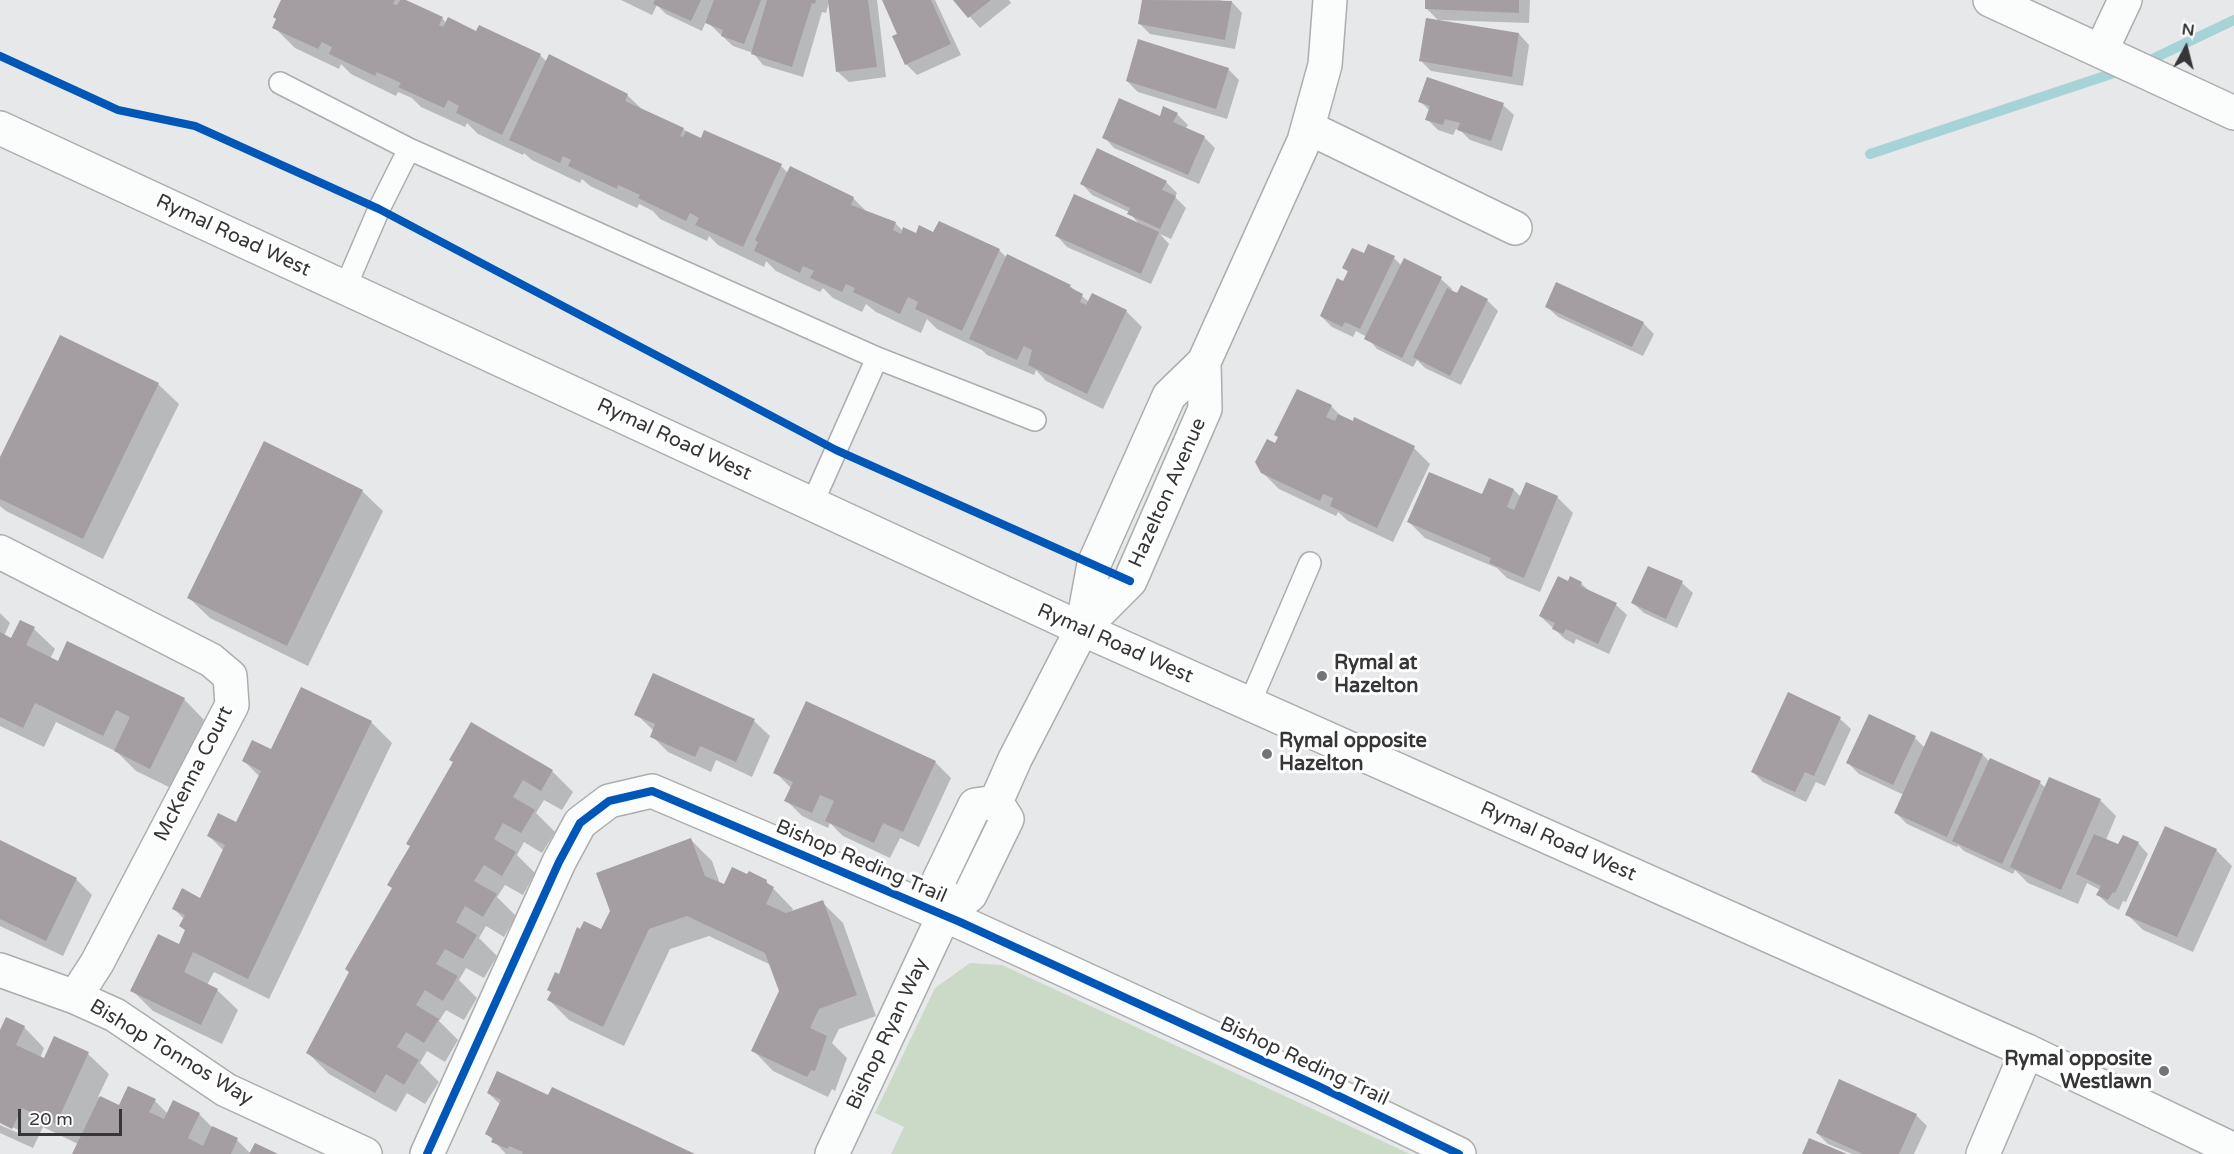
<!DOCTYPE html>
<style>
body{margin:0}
#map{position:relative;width:2234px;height:1154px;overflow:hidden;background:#e7e8e9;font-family:"Varela Round",sans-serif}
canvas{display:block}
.north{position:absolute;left:2156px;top:18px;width:60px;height:60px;-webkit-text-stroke:4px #fff;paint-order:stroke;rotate:7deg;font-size:16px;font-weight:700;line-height:24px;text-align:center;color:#363638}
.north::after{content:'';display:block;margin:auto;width:21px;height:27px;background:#363638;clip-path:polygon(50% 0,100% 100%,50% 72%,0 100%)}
.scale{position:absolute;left:18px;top:1109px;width:104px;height:27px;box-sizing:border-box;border:3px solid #363638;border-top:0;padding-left:8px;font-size:18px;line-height:21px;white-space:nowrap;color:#363638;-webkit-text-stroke:4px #fff;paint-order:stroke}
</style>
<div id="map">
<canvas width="2234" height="1154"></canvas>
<div class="north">N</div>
<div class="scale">20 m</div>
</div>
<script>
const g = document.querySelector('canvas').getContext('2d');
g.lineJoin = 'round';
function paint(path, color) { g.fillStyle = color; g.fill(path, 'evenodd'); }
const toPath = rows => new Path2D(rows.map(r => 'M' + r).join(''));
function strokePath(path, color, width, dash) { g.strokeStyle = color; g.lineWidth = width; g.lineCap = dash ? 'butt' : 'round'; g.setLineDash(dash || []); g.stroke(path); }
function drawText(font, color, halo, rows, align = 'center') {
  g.font = font + ' "Varela Round",sans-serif'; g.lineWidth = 6; g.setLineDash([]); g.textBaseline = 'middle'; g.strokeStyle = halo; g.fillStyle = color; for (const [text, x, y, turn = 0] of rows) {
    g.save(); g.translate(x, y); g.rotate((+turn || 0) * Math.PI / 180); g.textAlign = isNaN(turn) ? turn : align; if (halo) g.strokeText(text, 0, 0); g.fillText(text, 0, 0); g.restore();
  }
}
const green = toPath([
 [970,963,1002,965,1410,1154,891,1154,904,1127,875,1113,935,988]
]);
const shadow = toPath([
 [283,0,403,0,442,18,447,24,540,55,547,62,627,95,644,111,683,129,701,140,705,132,781,166,788,173,853,198,868,213,895,223,903,231,916,235,934,234,999,250,1007,258,1070,286,1089,302,1126,311,1142,327,1103,409,1046,381,1036,370,1034,375,987,355,982,350,937,329,927,319,921,333,876,312,866,304,862,312,833,298,823,288,820,292,776,271,766,261,764,267,718,245,709,236,707,241,660,219,653,211,639,204,637,208,590,186,582,179,580,183,532,160,524,153,523,155,478,134,467,123,465,127,421,107,412,98,398,92,396,96,351,74,341,64,339,69,295,48,274,27],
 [621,0,877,0,886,77,849,82,838,72,829,2,826,13,822,12,803,77,763,65,753,53,733,46,706,21,702,31,666,14,657,5,652,15],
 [883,0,935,0,961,55,917,75,906,64,899,34],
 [955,0,1009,0,1011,3,980,28],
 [1143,0,1219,0,1232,2,1242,13,1235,49,1150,34,1139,23],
 [1427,0,1530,0,1529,23,1438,20,1426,8],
 [1519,34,1529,45,1523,86,1431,71,1420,60],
 [1228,69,1239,80,1227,119,1138,92,1127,81],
 [1420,101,1503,105,1514,115,1502,151,1470,140,1459,129,1456,129,1453,135,1438,130,1427,119,1430,111],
 [1177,114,1188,125,1185,129,1204,137,1215,148,1199,184,1114,148,1104,137],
 [1166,182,1177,193,1175,197,1186,208,1171,239,1160,234,1169,244,1151,284,1067,247,1057,236,1139,224,1129,212,1092,195,1082,184],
 [1365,255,1394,258,1402,266,1405,260,1441,279,1452,289,1451,291,1487,300,1498,311,1461,385,1425,368,1417,360,1413,367,1377,349,1367,337,1356,331,1353,337,1332,327,1321,316,1349,273,1344,268],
 [1547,307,1643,323,1654,334,1643,356,1558,317],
 [158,384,179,404,103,559,6,511,0,506,0,460],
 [1331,406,1342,417,1353,423,1355,419,1414,448,1430,464,1393,542,1348,521,1338,512,1336,516,1279,489,1262,472,1275,445],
 [1514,490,1521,497,1557,497,1573,513,1540,592,1507,578,1497,568,1425,538,1409,522,1483,496],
 [362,491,383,511,308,666,210,618,189,598],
 [1568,583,1581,583,1591,593,1616,605,1627,615,1609,654,1576,639,1574,644,1565,639,1540,616],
 [1682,583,1693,593,1677,628,1644,613,1633,603],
 [0,613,10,623,4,636,12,640,34,629,55,649,50,659,184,699,204,720,171,788,136,771,117,752,56,722,44,747,0,726],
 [654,674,754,721,770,736,752,777,716,760,711,772,668,752,652,736,654,731,636,714],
 [1789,694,1840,719,1851,729,1825,786,1816,782,1806,802,1763,782,1753,772],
 [371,722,392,743,269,999,214,972,207,985,217,990,238,1010,222,1044,153,1011,132,990,179,946,186,931,181,926,184,919,174,909,201,900,224,851,209,836,237,824,260,777,244,761,272,751],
 [472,724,552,771,573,792,562,810,544,800,536,813,555,832,542,853,524,842,517,855,535,873,523,895,505,885,497,897,516,916,504,937,486,926,479,938,497,956,484,978,466,968,459,980,477,998,464,1020,446,1010,439,1021,458,1040,445,1062,427,1051,420,1063,439,1082,425,1104,407,1093,396,1112,329,1074,308,1053,393,889,411,847,454,763],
 [1932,733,1983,755,1990,762,2040,783,2046,788,2100,800,2116,816,2106,840,2119,846,2138,843,2148,854,2126,902,2123,901,2119,910,2109,905,2098,895,2100,890,2087,883,2078,904,2028,883,2015,870,2013,874,1964,851,1958,845,1957,847,1907,824,1896,813,1904,795,1859,774,1848,763,1915,738,1925,748],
 [935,762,951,778,919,847,900,838,890,858,843,836,830,823,828,828,802,816,786,800,792,789,775,772],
 [691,840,712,861,720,884,724,886,766,881,793,909,791,913,822,902,843,923,876,1016,839,1029,832,1043,847,1058,835,1091,832,1089,828,1097,773,1071,753,1050,781,991,771,965,709,936,670,949,624,1046,569,1020,549,1000,560,976],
 [0,842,76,879,92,895,63,956,0,926],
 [2216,850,2232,866,2193,952,2143,930,2127,914],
 [24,1027,44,1048,40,1058,44,1060,54,1038,88,1054,109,1074,98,1097,120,1107,155,1101,168,1114,199,1114,214,1129,237,1140,251,1154,275,1154,74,1154,78,1144,43,1127,33,1148,0,1133,0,1125,18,1133,19,1130,0,1122,0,1034],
 [488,1093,549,1097,691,1154,506,1154,487,1134,501,1105],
 [1916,1115,1927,1126,1914,1154,1852,1154,1828,1144,1817,1133]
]);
const stream = toPath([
 [2144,63,2234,20],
 [1870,154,2123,70]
]);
const building = toPath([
 [281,0,395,0,393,4,397,5,400,0,406,0,443,17,439,25,443,27,448,17,476,31,479,25,541,54,502,135,456,113,459,106,448,100,444,108,398,87,401,83,377,72,375,76,329,54,332,47,322,42,318,49,272,28,276,19,273,17],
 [655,0,701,0,691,21,653,4],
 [714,0,761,0,744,44,721,36,723,30,705,23],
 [767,0,816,0,815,4,812,3,792,67,751,54],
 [828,0,868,0,877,67,836,72],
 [882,0,931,0,951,44,905,65,892,36,897,34],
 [953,0,991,0,968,18],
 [1142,0,1232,1,1225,40,1138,24],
 [1425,0,1519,0,1519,13,1425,9],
 [1426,18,1519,33,1512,77,1419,61],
 [1138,39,1229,68,1216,109,1126,81],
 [549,54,628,94,625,101,684,128,680,136,683,137,686,131,701,138,704,130,782,164,743,247,695,225,699,218,690,213,686,221,638,198,640,195,618,185,617,189,568,166,571,160,563,156,560,163,509,140],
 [1427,77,1504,103,1491,141,1457,130,1460,123,1445,119,1443,125,1425,120,1430,106,1418,102],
 [1119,98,1160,116,1163,106,1178,113,1173,122,1205,136,1188,175,1102,138],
 [1097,148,1167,181,1162,190,1176,196,1160,229,1127,214,1130,208,1080,184],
 [790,166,854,197,851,205,896,222,893,230,901,234,903,227,916,233,919,225,933,232,939,221,1000,249,962,331,915,309,918,302,908,297,900,314,853,292,855,288,846,284,842,292,810,278,814,271,803,266,800,273,754,251,758,242,755,240],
 [1074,194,1159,232,1141,274,1055,236],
 [1368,244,1395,256,1360,329,1345,322,1342,327,1320,316,1337,278,1343,281,1348,271,1342,268,1352,248,1364,253],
 [1007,254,1071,285,1069,287,1083,294,1080,302,1086,305,1092,293,1127,310,1087,394,1028,365,1032,350,1024,346,1017,360,969,339],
 [1404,258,1442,277,1402,358,1364,339],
 [1556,282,1644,322,1632,347,1545,307],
 [1461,285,1488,299,1450,376,1413,357,1447,288,1457,293],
 [60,335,159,383,83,539,0,499,0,457],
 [1297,389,1332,405,1326,417,1335,421,1338,414,1353,421,1354,417,1415,446,1377,528,1330,506,1333,498,1323,494,1320,501,1261,473,1255,462,1267,439,1275,443,1278,437,1274,435],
 [264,441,363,490,287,646,187,598],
 [1429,472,1482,494,1489,478,1514,489,1507,507,1514,510,1526,482,1558,496,1524,578,1489,563,1491,558,1407,522],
 [1648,566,1683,581,1666,619,1631,603],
 [1558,576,1568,581,1570,576,1582,582,1580,586,1617,603,1598,644,1566,629,1563,634,1552,629,1555,623,1539,616],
 [20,620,35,627,26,645,58,661,67,641,185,698,150,769,114,751,130,717,116,710,103,736,35,703,23,728,0,717,0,632,11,638],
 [653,673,755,719,736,762,700,746,695,757,650,737,655,724,634,715],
 [301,687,372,721,248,979,193,952,184,972,218,989,201,1025,130,991,158,934,179,944,185,930,179,926,185,915,172,909,182,888,200,898,225,845,207,836,218,813,236,822,261,771,242,761,252,740,271,749],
 [1788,692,1841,717,1814,776,1805,772,1795,792,1751,772],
 [806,701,936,761,903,832,883,823,874,843,825,821,834,801,820,795,812,813,784,801,793,782,773,773],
 [1869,714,1916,736,1893,785,1846,763],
 [471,722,553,770,541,791,523,780,513,797,535,810,521,833,503,823,494,839,516,852,502,876,484,865,474,881,497,894,483,917,465,906,456,922,477,935,463,959,445,949,436,964,458,976,443,1001,425,990,416,1005,439,1019,424,1043,406,1032,397,1047,419,1060,404,1085,386,1074,375,1093,306,1053,349,972,345,969,392,888,387,885,410,846,406,844,453,762,449,760],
 [1931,731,1983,754,1947,837,1894,813],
 [1990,758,2041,781,2002,864,1952,841],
 [2049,777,2101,799,2061,890,2010,867],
 [2165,826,2217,849,2177,937,2125,915],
 [2094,834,2118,844,2123,835,2139,842,2115,893,2113,892,2108,900,2096,895,2101,886,2076,874],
 [691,838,705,876,724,884,732,867,747,874,749,871,767,880,766,883,774,887,766,904,786,913,823,900,857,995,819,1009,810,1028,827,1036,815,1071,811,1070,807,1077,751,1051,779,991,765,953,687,916,649,929,603,1027,547,1000,551,992,547,990,555,972,559,974,577,927,580,929,584,921,601,929,610,911,596,873],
 [0,840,77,878,46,941,0,919],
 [6,1017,25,1026,16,1045,44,1058,54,1036,89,1052,56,1124,22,1108,12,1129,0,1123,0,1030],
 [497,1071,548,1095,552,1087,695,1154,522,1154,523,1152,509,1146,508,1149,491,1142,493,1138,485,1134,501,1100,487,1093],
 [1839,1079,1917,1114,1899,1154,1863,1154,1816,1133],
 [128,1086,156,1099,149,1112,164,1119,173,1100,200,1113,188,1138,203,1146,212,1126,238,1138,231,1154,72,1154,100,1096,119,1105],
 [1809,1138,1847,1154,1802,1154],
 [255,1143,278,1154,249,1154]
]);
const lane = toPath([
 [280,83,409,149],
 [345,288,379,209,409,149,877,358,812,504],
 [877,358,1035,420],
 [1249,705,1310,563]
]);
const street = toPath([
 [1990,0,2234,113],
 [2101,51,2125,0],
 [1309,128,1515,228],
 [0,552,211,660,230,676,232,705,97,963,75,997],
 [1082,629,1130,581,1205,409,1204,362],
 [996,802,1015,759,1082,629,1094,564,1169,396,1204,362,1304,141,1325,65,1330,0],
 [944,915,939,880,975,805,996,802],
 [0,970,75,997,115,1015,226,1090,365,1154],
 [427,1154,559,862,580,823,609,801,652,791,960,922,1318,1086,1459,1154],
 [832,1154,944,915,970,895,1007,819,996,802],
 [1983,1154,2027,1051]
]);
const secondary = toPath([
 [0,128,1082,629,2027,1051,2234,1150]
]);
const cycleway = toPath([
 [0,56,118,110,195,126,379,209,836,450,1130,581],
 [427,1154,559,862,580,823,609,801,652,791,960,922,1318,1086,1459,1154]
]);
const markers = [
 [1322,676,6,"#747476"],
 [1267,754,6,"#747476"],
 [2164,1071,6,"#747476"]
];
const streetNames = [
 ["Rymal Road West",233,236,25],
 ["Rymal Road West",674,440,25],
 ["Hazelton Avenue",1168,493,-66],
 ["Rymal Road West",1115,644,24],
 ["McKenna Court",194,774,-63],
 ["Rymal Road West",1558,842,24],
 ["Bishop Reding Trail",861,862,23],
 ["Bishop Ryan Way",888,1034,-65],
 ["Bishop Tonnos Way",171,1053,31],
 ["Bishop Reding Trail",1304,1062,25]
];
const poiNames = [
 ["Rymal at",1334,664],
 ["Hazelton",1334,687],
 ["Rymal opposite",1279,742],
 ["Hazelton",1279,765],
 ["Rymal opposite",2152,1060,"right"],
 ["Westlawn",2152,1083,"right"]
];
paint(green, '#cbdac7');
paint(shadow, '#0003');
strokePath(stream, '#a6d3d6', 10);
paint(building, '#a49da2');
strokePath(lane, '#acadae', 24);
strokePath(street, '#acadae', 36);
strokePath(secondary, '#acadae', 36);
strokePath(lane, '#fbfcfc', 21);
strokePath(street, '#fbfcfc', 33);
strokePath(secondary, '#fbfcfc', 33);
strokePath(cycleway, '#0057b8', 8);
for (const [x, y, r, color] of markers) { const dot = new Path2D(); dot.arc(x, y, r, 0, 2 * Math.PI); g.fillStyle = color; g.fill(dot); strokePath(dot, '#fff', 2); }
drawText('20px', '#363638', '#fff', streetNames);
drawText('bold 20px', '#363638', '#fff', poiNames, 'left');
</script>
